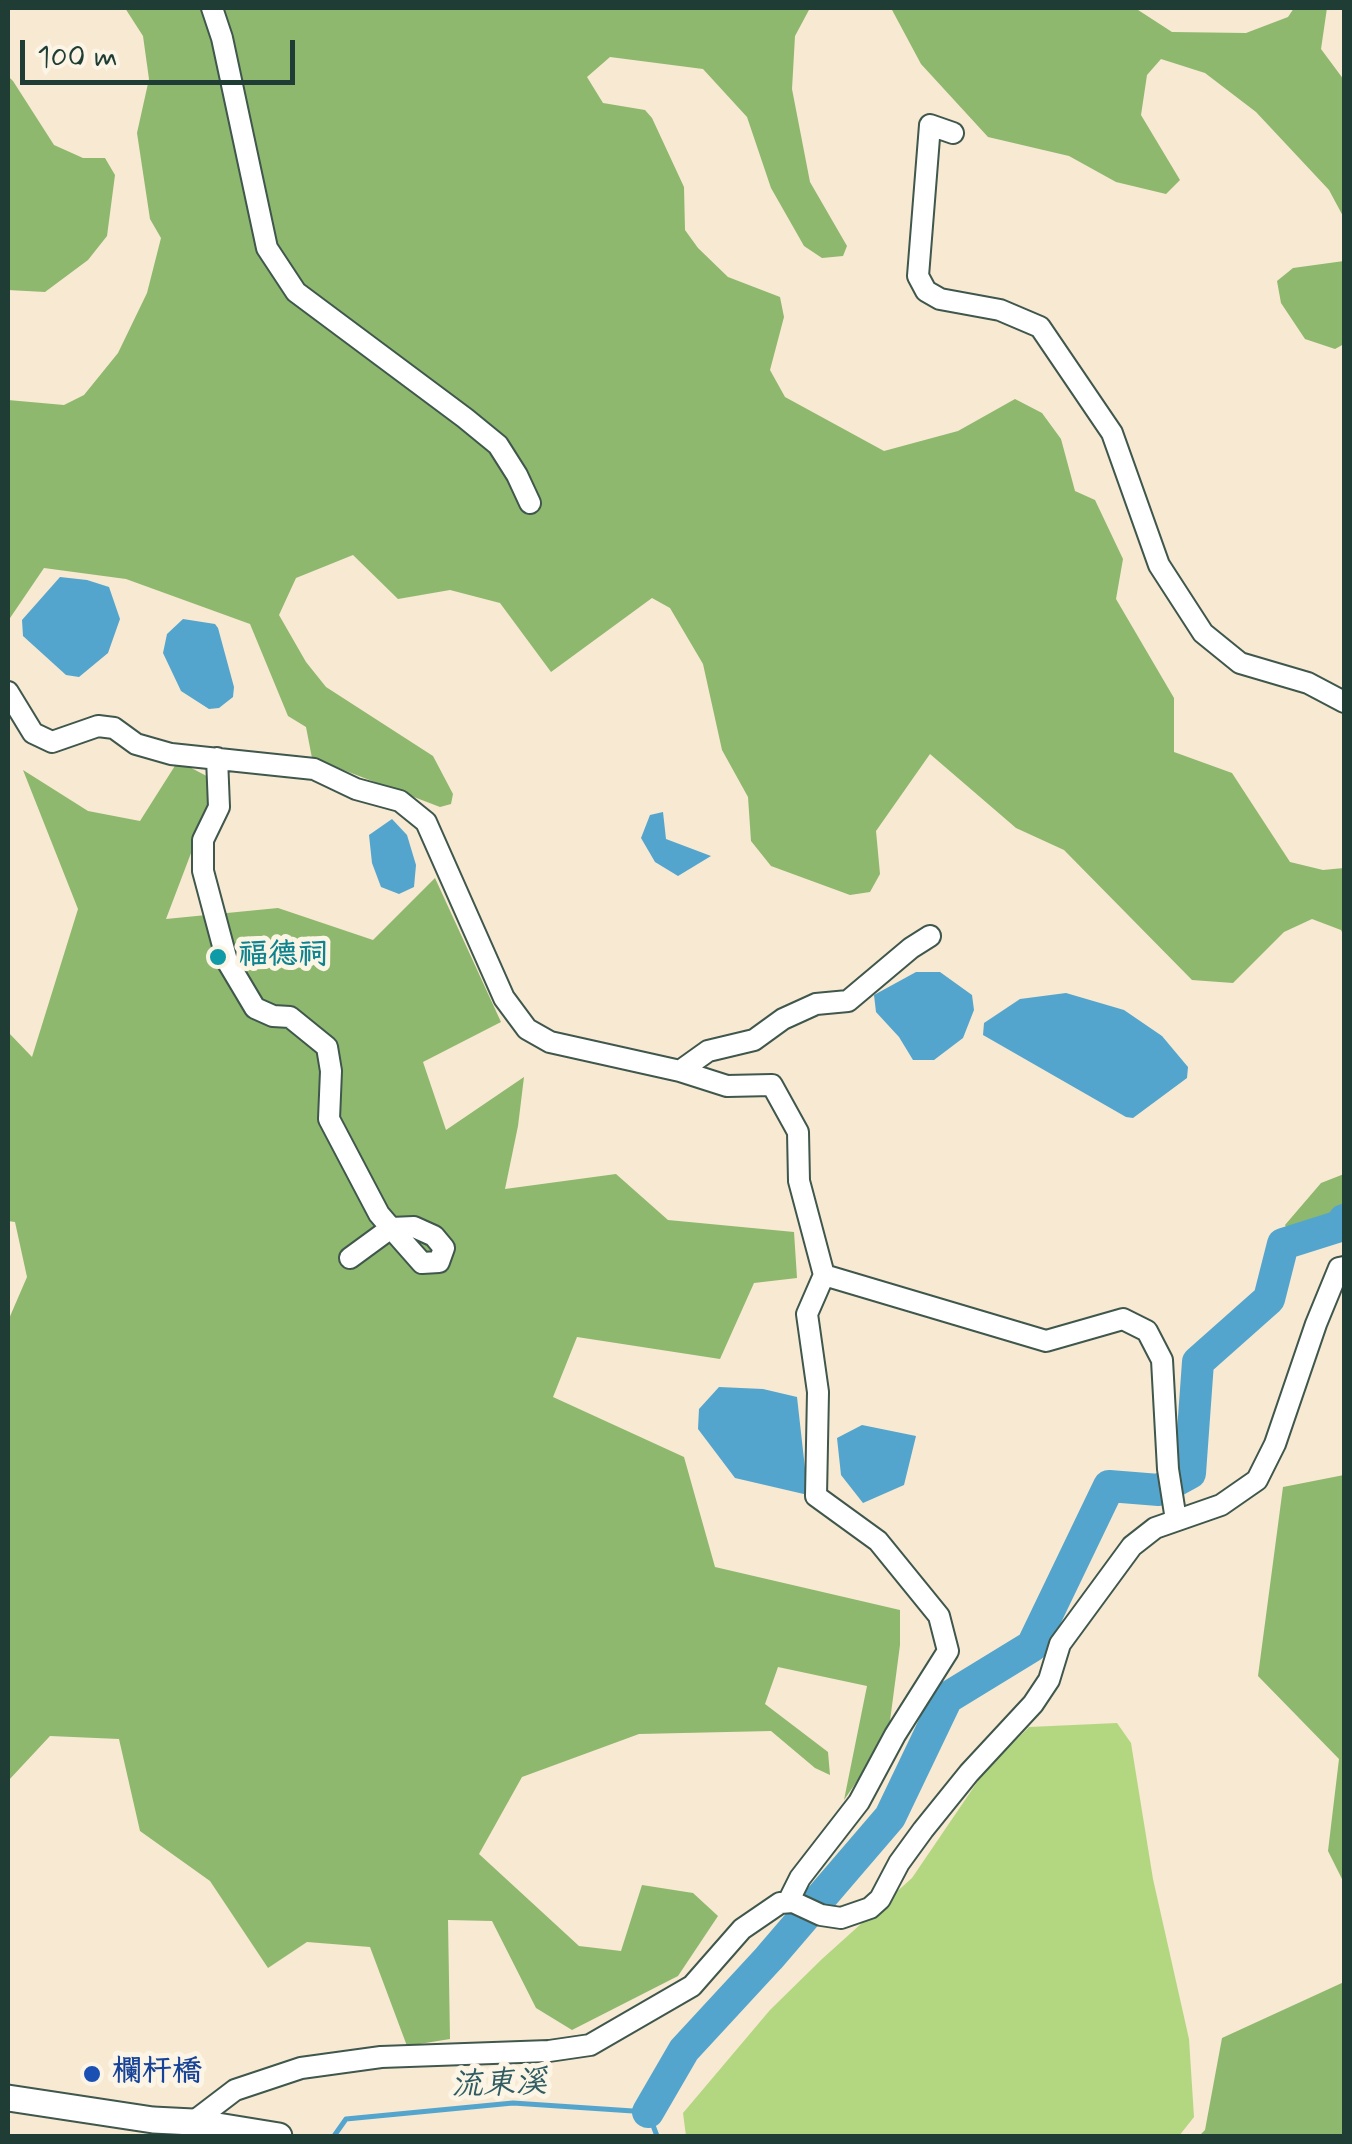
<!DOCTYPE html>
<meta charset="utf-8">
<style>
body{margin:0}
#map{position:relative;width:1352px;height:2144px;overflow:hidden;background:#f7e9d2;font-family:Mynerve,sans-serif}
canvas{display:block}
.frame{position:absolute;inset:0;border:10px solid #1f3d34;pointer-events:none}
.scale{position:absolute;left:20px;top:40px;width:275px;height:45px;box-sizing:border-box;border:5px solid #1f3d34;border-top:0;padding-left:12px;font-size:30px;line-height:35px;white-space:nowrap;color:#1f3d34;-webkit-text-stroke:8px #fcf5e5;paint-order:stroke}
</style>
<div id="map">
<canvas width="1352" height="2144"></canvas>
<div class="frame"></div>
<div class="scale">100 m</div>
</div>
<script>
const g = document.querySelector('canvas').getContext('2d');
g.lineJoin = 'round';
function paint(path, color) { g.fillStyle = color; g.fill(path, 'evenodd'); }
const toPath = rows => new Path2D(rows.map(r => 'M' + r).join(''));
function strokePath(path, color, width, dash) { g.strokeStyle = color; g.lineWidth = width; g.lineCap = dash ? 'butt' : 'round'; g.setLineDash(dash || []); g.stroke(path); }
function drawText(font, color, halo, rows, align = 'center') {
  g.font = font + ' Mynerve,"LXGW WenKai TC",sans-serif'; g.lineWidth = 10; g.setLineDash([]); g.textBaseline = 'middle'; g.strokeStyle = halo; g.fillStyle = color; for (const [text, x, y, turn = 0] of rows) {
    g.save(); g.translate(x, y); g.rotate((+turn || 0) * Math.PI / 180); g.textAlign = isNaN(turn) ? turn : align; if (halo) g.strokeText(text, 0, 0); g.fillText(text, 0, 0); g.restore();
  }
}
const green = toPath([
 [1117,1723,1131,1743,1153,1879,1189,2039,1194,2117,1179,2136,686,2136,683,2113,770,2010,822,1959,912,1878,984,1772,1029,1727]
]);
const forest = toPath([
 [125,8,810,8,795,36,792,89,810,182,847,246,843,256,822,258,804,246,771,188,747,117,703,69,610,57,587,77,603,103,645,110,652,118,684,187,685,230,698,248,728,277,780,297,784,317,770,370,785,397,884,451,958,431,1015,399,1042,413,1061,439,1075,491,1095,500,1123,559,1116,599,1174,698,1174,752,1232,773,1290,862,1323,870,1344,868,1344,936,1341,930,1312,919,1284,932,1233,983,1192,980,1064,850,1016,828,930,754,876,831,880,874,870,892,850,895,771,866,751,841,748,797,722,750,703,664,670,608,652,598,551,672,500,603,450,590,398,599,353,555,296,578,279,615,306,662,326,687,433,756,453,794,451,804,440,807,312,758,306,727,288,716,250,624,126,579,44,568,8,621,8,400,64,405,84,395,118,353,147,293,161,238,150,219,137,133,149,79,143,36],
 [891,8,1135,8,1172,32,1246,33,1288,17,1294,8,1327,8,1321,49,1344,80,1344,218,1329,190,1256,112,1205,73,1161,59,1147,75,1141,115,1180,180,1166,194,1116,182,1069,156,988,137,921,64],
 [8,76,13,81,54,145,83,158,105,158,115,175,107,236,88,260,45,292,8,290],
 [1344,261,1344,344,1335,349,1305,339,1281,303,1277,281,1293,268],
 [178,761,218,782,166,919,278,908,373,940,435,878,501,1022,423,1062,446,1130,524,1077,518,1126,505,1189,616,1174,668,1220,794,1232,797,1278,754,1283,720,1359,577,1337,553,1397,684,1457,715,1567,900,1610,900,1645,888,1736,844,1800,867,1686,778,1667,765,1704,828,1752,830,1775,815,1768,771,1731,639,1734,522,1777,479,1854,579,1946,621,1951,642,1885,693,1893,718,1916,678,1976,572,2030,536,2008,492,1921,448,1920,450,2039,407,2046,370,1947,307,1942,268,1968,210,1881,140,1831,119,1739,50,1736,8,1781,8,1321,27,1277,15,1222,8,1221,8,1032,32,1057,78,909,23,770,88,811,140,821],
 [1344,1174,1344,1225,1290,1235,1285,1225,1321,1183],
 [1344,1475,1344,1883,1328,1851,1339,1759,1258,1676,1283,1487],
 [1344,1982,1344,2136,1199,2136,1205,2130,1222,2038]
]);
const water = toPath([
 [60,577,87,580,109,587,120,619,108,653,79,677,66,675,23,636,22,620],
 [183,619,215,624,218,628,234,687,233,697,219,708,209,709,181,691,163,653,167,634],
 [663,812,666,839,711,856,678,876,655,862,641,838,650,815],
 [392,819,407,835,416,865,414,887,399,894,381,887,372,863,369,835],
 [916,972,940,972,972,995,974,1010,963,1038,934,1060,913,1060,899,1037,876,1012,874,995],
 [1066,993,1124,1010,1162,1036,1188,1067,1187,1078,1133,1118,1126,1117,983,1035,984,1023,1020,999],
 [719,1387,763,1389,797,1397,808,1495,735,1478,698,1429,699,1409],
 [862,1425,916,1436,904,1485,863,1503,841,1475,837,1438]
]);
const stream = toPath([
 [334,2136,346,2119,513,2103,648,2112,657,2136]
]);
const river = toPath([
 [648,2112,684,2050,769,1958,890,1817,947,1698,1032,1646,1109,1486,1159,1490,1190,1473,1198,1362,1269,1299,1283,1244,1340,1226,1344,1220]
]);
const minor = toPath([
 [212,8,222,38,267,248,296,292,465,418,498,445,517,475,530,503],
 [953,133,930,125,918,276,926,291,940,299,1000,310,1040,327,1112,433,1159,565,1203,633,1240,663,1308,683,1344,702],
 [8,692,33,733,52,742,98,726,114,728,136,744,171,754,314,769,356,789,400,801,426,822,504,998,527,1029,550,1042,680,1071,727,1086,772,1085,798,1132,799,1181,824,1275,807,1314,818,1392,816,1496,878,1541,939,1616,948,1651,895,1735,859,1802,800,1878,788,1902],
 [217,758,219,807,203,840,203,871,227,961,255,1008,273,1016,290,1017,327,1047,331,1071,329,1119,379,1214,391,1228,422,1263,439,1262,444,1248,434,1236,414,1227,391,1228,350,1258],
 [680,1071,708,1051,754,1040,783,1019,816,1004,848,1001,911,948,930,936],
 [824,1275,1046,1341,1123,1319,1147,1331,1162,1360,1168,1469,1176,1520],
 [193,2122,235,2090,301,2068,381,2057,549,2051,590,2045,692,1986,742,1929,780,1903,793,1902,821,1915,841,1918,870,1908,880,1899,899,1863,923,1830,969,1773,1033,1704,1049,1680,1060,1644,1132,1546,1155,1528,1221,1505,1257,1480,1275,1444,1316,1324,1339,1268,1344,1267]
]);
const tertiary = toPath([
 [8,2098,153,2120,193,2122,279,2136]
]);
const markers = [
 [218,957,10,"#0f9aa8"],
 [92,2074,10,"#1a4fb4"]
];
const cultureNames = [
 ["福德祠",238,957]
];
const transitNames = [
 ["欄杆橋",112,2074]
];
const waterNames = [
 ["流東溪",499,2086,-2]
];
paint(green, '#b3d780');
paint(forest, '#8eb86e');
paint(water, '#53a5ce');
strokePath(stream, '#53a5ce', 5);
strokePath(river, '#53a5ce', 32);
strokePath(minor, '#3f574c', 24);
strokePath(tertiary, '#3f574c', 29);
strokePath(minor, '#fff', 20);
strokePath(tertiary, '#fff', 25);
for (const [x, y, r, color] of markers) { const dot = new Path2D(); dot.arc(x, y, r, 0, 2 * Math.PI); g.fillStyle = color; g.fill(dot); strokePath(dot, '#fcf5e5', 4); }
drawText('bold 30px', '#0d838f', '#fcf5e5', cultureNames, 'left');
drawText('bold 30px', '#164399', '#fcf5e5', transitNames, 'left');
drawText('italic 32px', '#2f5c62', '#fcf5e5', waterNames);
</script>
